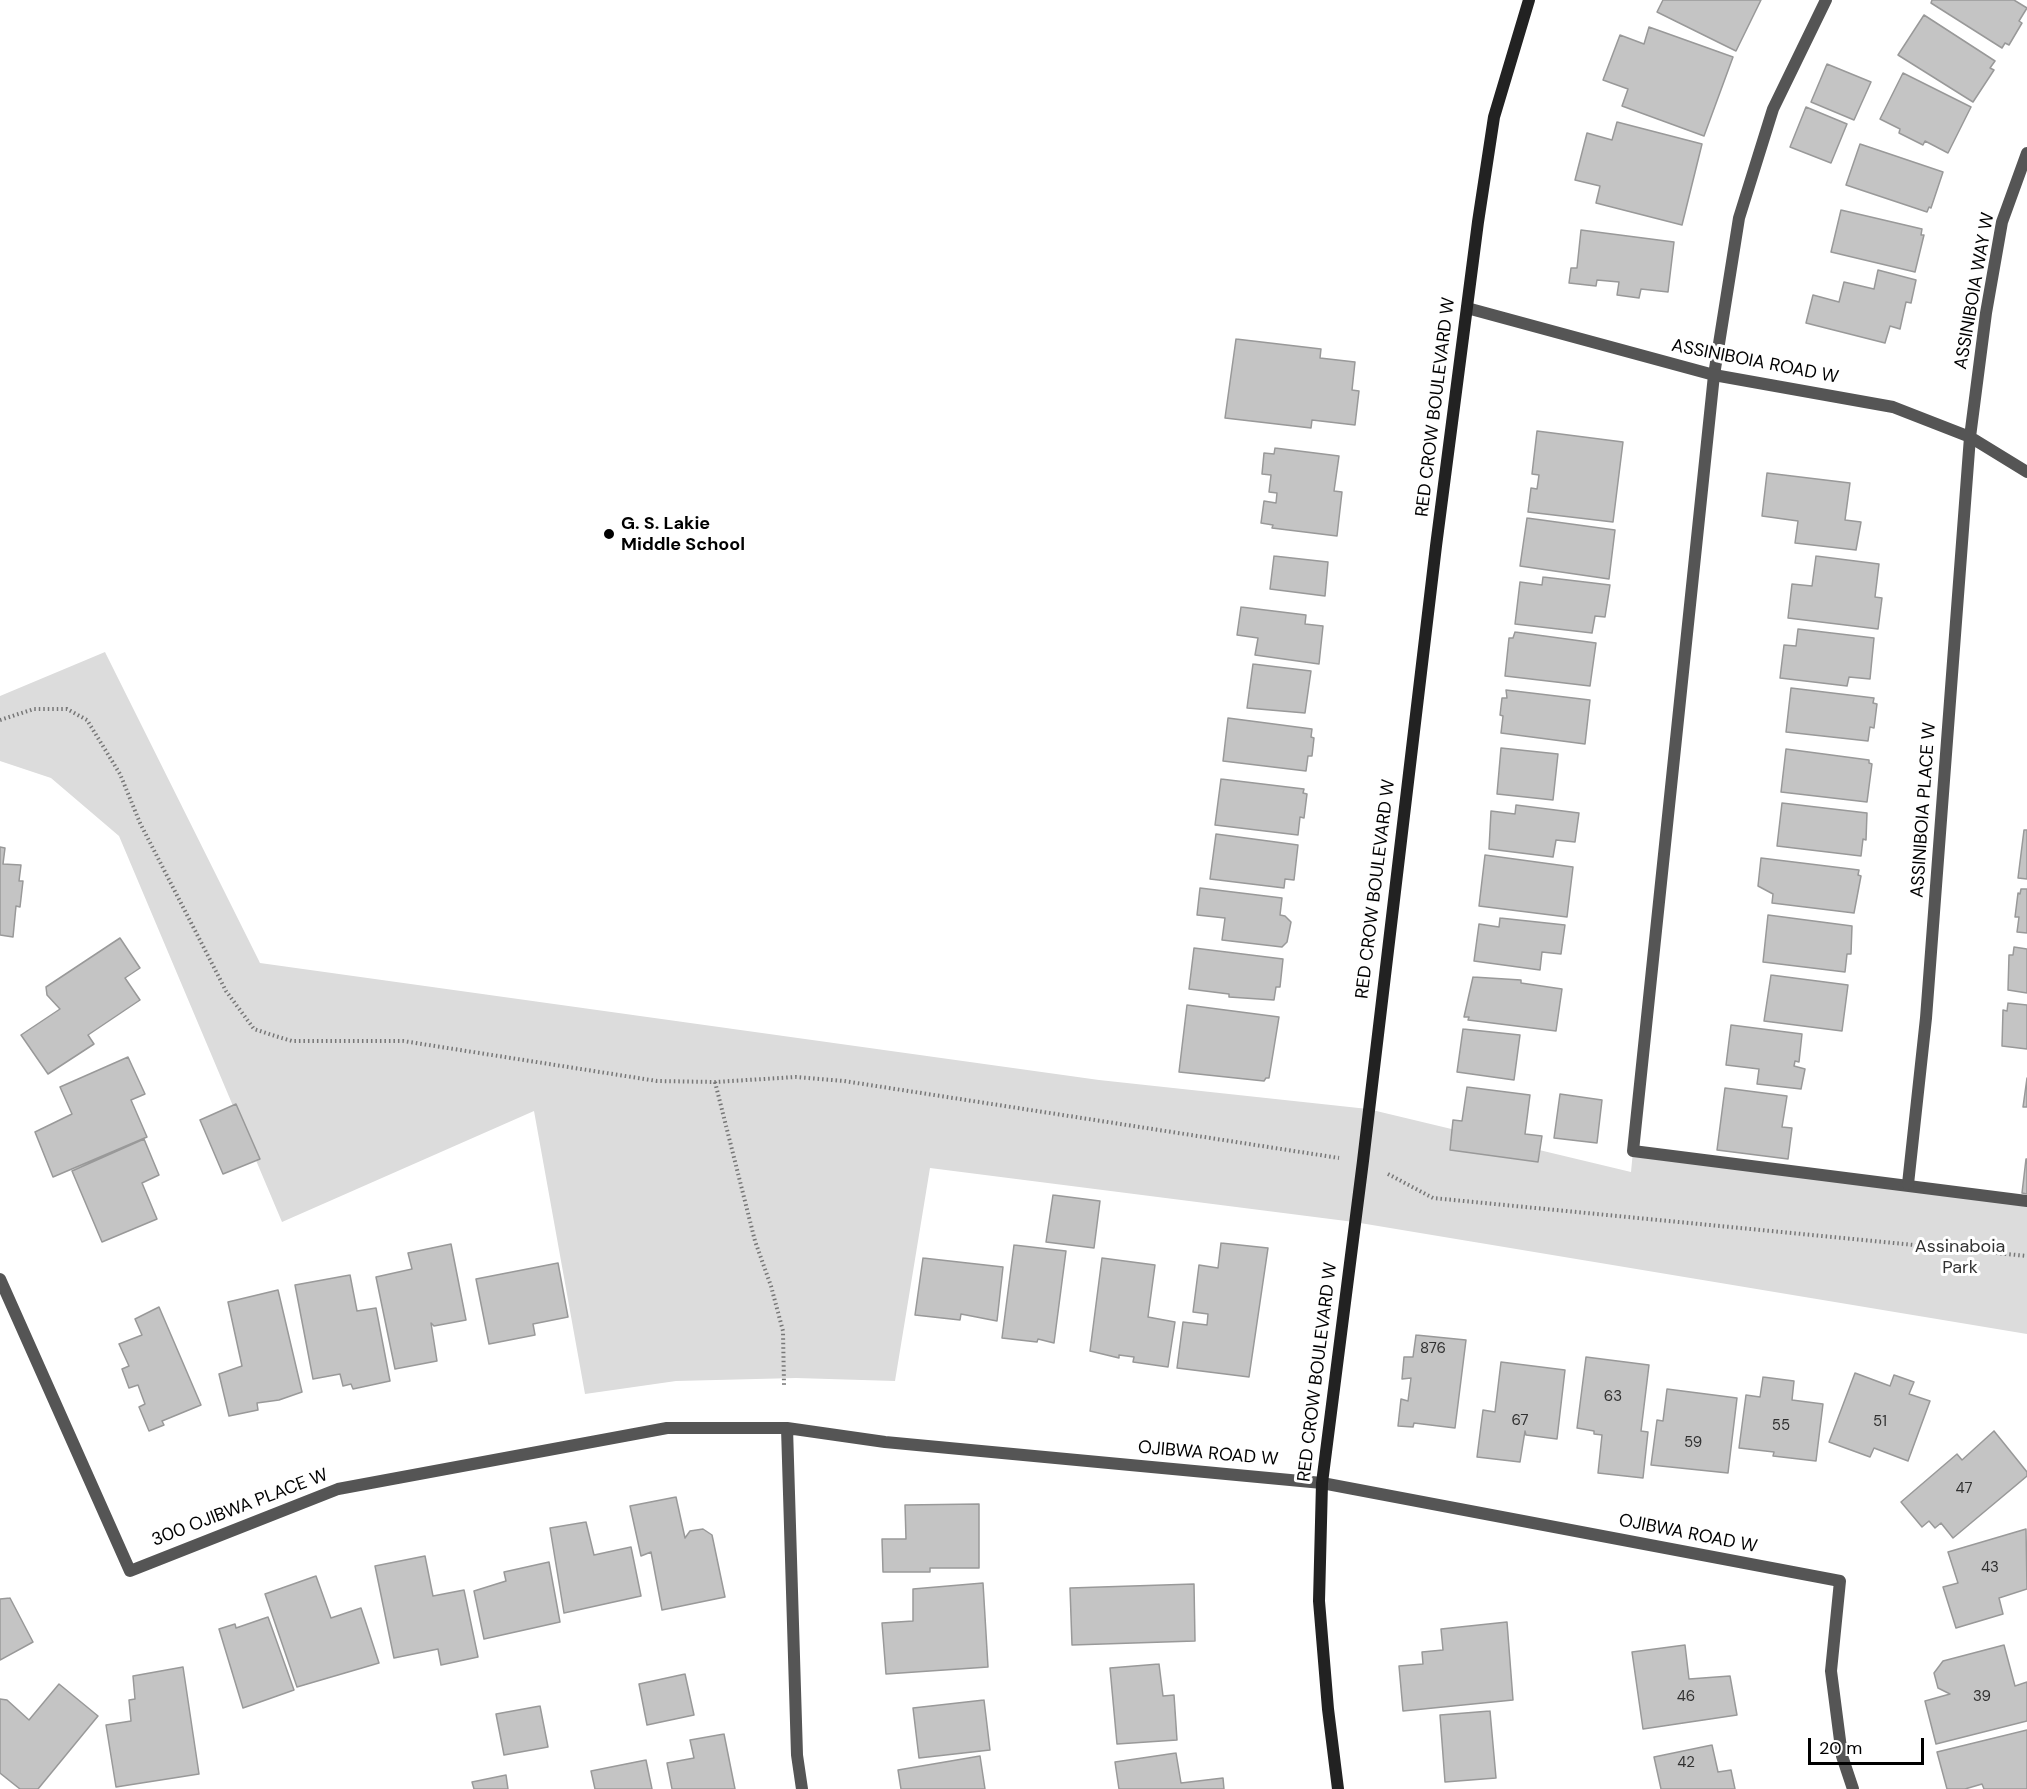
<!DOCTYPE html>
<style>
body{margin:0}
#map{position:relative;width:2027px;height:1789px;overflow:hidden;background:#fff;font-family:"DM Sans",sans-serif}
canvas{display:block}
.scale{position:absolute;left:1808px;top:1738px;width:116px;height:27px;box-sizing:border-box;border:3px solid #000;border-top:0;padding-left:8px;font-size:18px;line-height:21px;white-space:nowrap;color:#000;-webkit-text-stroke:4px #fff;paint-order:stroke}
</style>
<div id="map">
<canvas width="2027" height="1789"></canvas>
<div class="scale">20 m</div>
</div>
<script>
const g = document.querySelector('canvas').getContext('2d');
g.lineJoin = 'round';
function paint(path, color) { g.fillStyle = color; g.fill(path, 'evenodd'); }
const toPath = rows => new Path2D(rows.map(r => 'M' + r).join(''));
function strokePath(path, color, width, dash) { g.strokeStyle = color; g.lineWidth = width; g.lineCap = dash ? 'butt' : 'round'; g.setLineDash(dash || []); g.stroke(path); }
function drawText(font, color, halo, rows, align = 'center') {
  g.font = font + ' "DM Sans",sans-serif'; g.lineWidth = 6; g.setLineDash([]); g.textBaseline = 'middle'; g.strokeStyle = halo; g.fillStyle = color; for (const [text, x, y, turn = 0] of rows) {
    g.save(); g.translate(x, y); g.rotate((+turn || 0) * Math.PI / 180); g.textAlign = isNaN(turn) ? turn : align; if (halo) g.strokeText(text, 0, 0); g.fillText(text, 0, 0); g.restore();
  }
}
const green = toPath([
 [105,652,260,963,1099,1080,1368,1109,1631,1172,1633,1151,2027,1201,2027,1334,1354,1222,930,1168,895,1381,796,1378,676,1381,585,1394,534,1111,282,1222,119,836,51,778,0,761,0,696]
]);
const building = toPath([
 [1663,0,1761,0,1736,51,1657,12,1663,0],
 [1932,0,2014,0,2027,8,2019,21,2022,23,2009,45,2005,43,2002,48,1931,3,1932,0],
 [1924,15,1995,61,1990,68,1994,70,1973,102,1898,55,1924,15],
 [1649,27,1733,57,1704,136,1622,106,1628,89,1603,80,1620,35,1644,44,1649,27],
 [1827,64,1871,82,1854,120,1811,102,1827,64],
 [1903,73,1971,107,1948,153,1925,141,1923,145,1899,133,1900,129,1880,119,1903,73],
 [1806,107,1847,124,1831,163,1790,147,1806,107],
 [1617,122,1702,144,1682,225,1596,203,1600,186,1575,180,1587,133,1612,140,1617,122],
 [1860,144,1943,172,1931,208,1929,207,1927,212,1846,185,1860,144],
 [1841,210,1922,229,1921,235,1924,235,1915,272,1831,252,1841,210],
 [1581,230,1674,242,1668,292,1641,289,1639,298,1617,295,1619,282,1597,280,1596,286,1569,283,1571,268,1577,268,1581,230],
 [1878,270,1916,280,1911,303,1906,302,1900,329,1890,326,1885,343,1806,323,1813,295,1839,302,1844,282,1874,289,1878,270],
 [1236,339,1321,349,1320,358,1355,362,1352,390,1359,391,1355,425,1312,420,1311,428,1225,418,1236,339],
 [1537,431,1623,442,1613,522,1528,512,1531,488,1537,489,1539,475,1532,474,1537,431],
 [1275,448,1339,456,1334,491,1342,492,1337,536,1272,528,1273,525,1261,523,1264,501,1276,503,1277,493,1269,492,1271,475,1262,474,1264,453,1274,454,1275,448],
 [1767,473,1850,483,1845,520,1861,522,1856,550,1795,543,1798,521,1762,516,1767,473],
 [1527,518,1615,530,1609,579,1520,566,1527,518],
 [1274,556,1328,562,1325,596,1270,589,1274,556],
 [1816,556,1879,564,1875,597,1882,598,1878,629,1788,618,1792,584,1812,586,1816,556],
 [1543,577,1610,585,1605,617,1595,616,1592,633,1515,624,1520,582,1542,585,1543,577],
 [1241,607,1306,615,1305,624,1323,626,1319,664,1255,655,1258,638,1237,635,1241,607],
 [1798,629,1874,638,1870,679,1849,677,1847,686,1780,678,1784,645,1796,646,1798,629],
 [1515,632,1596,643,1590,686,1505,676,1509,638,1513,638,1515,632],
 [1253,664,1311,671,1305,713,1247,708,1253,664],
 [1791,688,1874,698,1873,703,1877,704,1874,728,1870,727,1868,741,1786,732,1791,688],
 [1506,690,1590,700,1585,744,1501,733,1503,716,1500,715,1502,698,1507,698,1506,690],
 [1228,718,1312,729,1311,737,1314,738,1312,756,1308,756,1306,771,1223,761,1228,718],
 [1501,748,1558,754,1553,800,1497,794,1501,748],
 [1786,749,1869,760,1869,763,1872,764,1867,802,1781,792,1786,749],
 [1221,779,1304,789,1303,793,1307,794,1304,818,1300,817,1298,835,1215,825,1221,779],
 [1782,803,1867,813,1866,840,1863,839,1861,856,1777,846,1782,803],
 [1516,805,1579,813,1575,842,1556,840,1553,857,1489,849,1491,811,1515,814,1516,805],
 [2024,830,2027,830,2027,879,2018,878,2024,830],
 [1216,834,1298,845,1294,880,1285,879,1284,888,1210,879,1216,834],
 [0,847,5,848,3,864,21,865,19,881,23,881,20,907,16,906,13,937,0,935,0,847],
 [1485,855,1573,867,1567,917,1479,906,1485,855],
 [1761,858,1859,870,1858,875,1861,876,1854,913,1772,903,1773,894,1758,886,1761,858],
 [1200,888,1282,898,1280,915,1285,916,1291,922,1287,942,1282,947,1222,940,1225,918,1197,915,1200,888],
 [2021,889,2027,889,2027,933,2017,932,2019,917,2015,917,2018,893,2020,894,2021,889],
 [1768,915,1852,926,1851,954,1847,954,1845,972,1763,962,1768,915],
 [1500,918,1565,925,1561,954,1542,952,1540,970,1474,961,1479,924,1499,927,1500,918],
 [120,938,140,968,125,978,140,1000,88,1035,94,1044,48,1074,21,1035,60,1009,47,995,46,987,120,938],
 [2014,947,2027,949,2027,993,2008,990,2009,955,2013,955,2014,947],
 [1194,948,1283,959,1280,987,1276,987,1274,1000,1229,997,1229,994,1189,989,1194,948],
 [1771,975,1848,985,1842,1031,1764,1021,1771,975],
 [1473,977,1521,980,1521,983,1562,989,1556,1031,1468,1020,1469,1017,1464,1017,1473,977],
 [2008,1003,2027,1005,2027,1049,2002,1046,2003,1010,2007,1011,2008,1003],
 [1187,1005,1279,1017,1269,1078,1266,1078,1264,1081,1179,1072,1187,1005],
 [1731,1025,1802,1034,1799,1062,1795,1061,1794,1066,1805,1069,1801,1089,1757,1084,1759,1069,1726,1065,1731,1025],
 [1463,1029,1520,1035,1514,1080,1457,1072,1463,1029],
 [128,1057,145,1094,131,1100,147,1137,53,1177,35,1132,72,1114,60,1087,128,1057],
 [2027,1078,2027,1107,2023,1107,2027,1078],
 [1467,1087,1530,1095,1525,1134,1542,1136,1538,1162,1450,1150,1453,1120,1462,1121,1467,1087],
 [1725,1088,1787,1096,1782,1127,1792,1128,1788,1159,1717,1150,1725,1088],
 [1560,1094,1602,1100,1597,1143,1554,1138,1560,1094],
 [236,1104,260,1159,223,1174,200,1120,236,1104],
 [144,1139,159,1175,142,1183,157,1219,102,1242,72,1171,144,1139],
 [2026,1159,2027,1159,2027,1194,2022,1193,2026,1159],
 [1053,1195,1100,1201,1094,1248,1046,1242,1053,1195],
 [1221,1243,1268,1248,1249,1377,1177,1368,1183,1322,1207,1325,1208,1314,1193,1312,1199,1265,1218,1268,1221,1243],
 [451,1244,466,1320,434,1326,431,1323,437,1361,395,1369,376,1277,412,1269,408,1253,451,1244],
 [1014,1245,1066,1251,1054,1343,1038,1339,1037,1342,1002,1338,1014,1245],
 [923,1258,1003,1267,997,1321,961,1314,960,1320,915,1315,923,1258],
 [1102,1258,1155,1265,1148,1317,1175,1322,1168,1367,1133,1362,1134,1357,1119,1355,1119,1358,1090,1351,1102,1258],
 [558,1263,568,1317,533,1324,535,1335,489,1344,476,1279,558,1263],
 [350,1275,357,1311,376,1308,390,1381,353,1389,351,1384,343,1386,340,1374,313,1379,295,1285,350,1275],
 [278,1290,302,1392,279,1400,257,1403,258,1410,229,1416,219,1374,242,1366,228,1302,278,1290],
 [159,1307,201,1405,162,1421,164,1425,149,1431,139,1407,145,1404,138,1385,129,1388,122,1369,129,1366,119,1344,142,1335,135,1319,159,1307],
 [1416,1335,1466,1340,1455,1428,1414,1423,1413,1427,1398,1426,1401,1399,1408,1401,1411,1378,1402,1379,1404,1357,1413,1357,1416,1335],
 [1586,1357,1649,1365,1641,1431,1648,1432,1643,1478,1598,1473,1602,1435,1594,1434,1594,1431,1577,1428,1586,1357],
 [1501,1362,1565,1370,1557,1439,1526,1435,1525,1431,1520,1462,1477,1457,1483,1410,1495,1412,1501,1362],
 [1855,1373,1890,1386,1894,1375,1914,1382,1909,1394,1930,1401,1908,1461,1874,1448,1870,1457,1829,1442,1855,1373],
 [1763,1377,1794,1381,1792,1400,1823,1404,1816,1461,1773,1456,1774,1452,1739,1448,1746,1395,1760,1397,1763,1377],
 [1667,1389,1737,1398,1728,1473,1651,1465,1657,1420,1663,1421,1667,1389],
 [1994,1431,2027,1472,2027,1476,1953,1538,1941,1523,1935,1528,1929,1521,1922,1527,1901,1502,1957,1454,1962,1460,1994,1431],
 [676,1497,685,1538,690,1531,703,1529,712,1535,725,1597,662,1610,651,1552,641,1556,630,1506,676,1497],
 [979,1504,979,1568,930,1568,930,1572,883,1572,882,1539,906,1539,905,1505,979,1504],
 [586,1522,594,1555,631,1547,641,1596,564,1613,550,1528,586,1522],
 [2026,1529,2027,1589,1999,1598,2003,1614,1956,1628,1943,1587,1958,1583,1948,1552,2026,1529],
 [425,1556,433,1596,464,1590,478,1657,441,1665,438,1649,394,1658,375,1566,425,1556],
 [549,1562,560,1622,484,1639,474,1591,506,1581,504,1572,549,1562],
 [316,1576,331,1618,361,1608,379,1663,297,1687,265,1594,316,1576],
 [983,1583,988,1667,886,1674,882,1623,913,1621,913,1589,983,1583],
 [1194,1584,1195,1641,1072,1645,1070,1588,1194,1584],
 [10,1598,33,1642,0,1660,0,1599,10,1598],
 [268,1617,294,1690,243,1708,219,1629,235,1624,236,1628,268,1617],
 [1507,1622,1513,1700,1403,1711,1399,1666,1423,1664,1422,1652,1443,1650,1441,1629,1507,1622],
 [1685,1645,1689,1679,1730,1676,1737,1715,1643,1729,1632,1652,1685,1645],
 [2004,1645,2015,1686,2027,1682,2027,1721,1936,1744,1925,1701,1950,1694,1938,1688,1934,1673,1943,1661,2004,1645],
 [1159,1664,1163,1696,1174,1695,1177,1740,1117,1744,1110,1668,1159,1664],
 [183,1667,199,1774,116,1787,106,1725,131,1721,129,1700,135,1699,133,1676,183,1667],
 [685,1674,694,1715,647,1725,639,1684,685,1674],
 [59,1684,98,1716,38,1789,20,1789,0,1773,0,1699,7,1700,29,1720,59,1684],
 [984,1700,990,1750,919,1758,913,1708,984,1700],
 [540,1706,548,1747,504,1755,496,1714,540,1706],
 [1490,1711,1496,1778,1445,1782,1440,1715,1490,1711],
 [2027,1730,2027,1789,1984,1789,1982,1784,1965,1789,1947,1789,1937,1752,2027,1730],
 [724,1734,735,1789,672,1789,667,1763,694,1758,690,1740,724,1734],
 [1712,1745,1718,1772,1731,1770,1735,1789,1661,1789,1654,1757,1712,1745],
 [1176,1753,1181,1783,1223,1778,1224,1789,1119,1789,1115,1762,1176,1753],
 [980,1756,985,1789,901,1789,898,1770,980,1756],
 [646,1760,652,1789,595,1789,591,1771,646,1760],
 [506,1775,508,1789,474,1789,472,1782,506,1775]
]);
const path = toPath([
 [0,720,34,709,67,709,87,720,120,774,140,823,226,991,254,1029,272,1035,292,1041,403,1041,657,1081,715,1082,796,1077,844,1081,1339,1158],
 [715,1082,755,1241,771,1286,783,1331,784,1385],
 [1388,1174,1433,1198,2027,1256]
]);
const lane = toPath([
 [1826,0,1773,109,1739,218,1714,375,1633,1151,2027,1201]
]);
const street = toPath([
 [1467,308,1714,375,1893,407,1970,437,2027,472],
 [1908,1184,1926,1018,1970,437,1986,313,2002,222,2027,153],
 [0,1279,130,1571,338,1489,667,1428,787,1428,885,1442,1322,1483,1840,1581,1831,1671,1842,1756,1853,1789],
 [787,1428,797,1755,802,1789]
]);
const secondary = toPath([
 [1338,1789,1328,1709,1319,1601,1322,1483,1363,1161,1436,546,1478,222,1494,117,1529,0]
]);
const markers = [
 [609,534,6,"#000"]
];
const numberNames = [
 ["876",1433,1349],
 ["63",1613,1397],
 ["67",1520,1421],
 ["51",1880,1422],
 ["55",1781,1426],
 ["59",1693,1443],
 ["47",1964,1489],
 ["43",1990,1568],
 ["46",1686,1697],
 ["39",1982,1697],
 ["42",1686,1763]
];
const streetNames = [
 ["ASSINIBOIA WAY W",1975,291,-80],
 ["ASSINIBOIA ROAD W",1755,362,11],
 ["RED CROW BOULEVARD W",1436,407,-83],
 ["ASSINIBOIA PLACE W",1924,810,-86],
 ["RED CROW BOULEVARD W",1376,889,-83],
 ["RED CROW BOULEVARD W",1318,1372,-83],
 ["OJIBWA ROAD W",1208,1454,5],
 ["300 OJIBWA PLACE W",240,1508,-21],
 ["OJIBWA ROAD W",1688,1534,11]
];
const poiNames = [
 ["G. S. Lakie",621,524],
 ["Middle School",621,545]
];
const parkNames = [
 ["Assinaboia",1960,1247],
 ["Park",1960,1268]
];
paint(green, '#dcdcdc');
paint(building, '#c4c4c4');
strokePath(building, '#999', 1.5);
strokePath(path, '#777', 4, [1.5, 3]);
strokePath(lane, '#555', 12);
strokePath(street, '#555', 12);
strokePath(secondary, '#222', 12);
for (const [x, y, r, color] of markers) { const dot = new Path2D(); dot.arc(x, y, r, 0, 2 * Math.PI); g.fillStyle = color; g.fill(dot); strokePath(dot, '#fff', 2); }
drawText('15px', '#313131', null, numberNames);
drawText('18px', '#000', '#fff', streetNames);
drawText('bold 18px', '#000', '#fff', poiNames, 'left');
drawText('18px', '#333', '#fff', parkNames);
</script>
